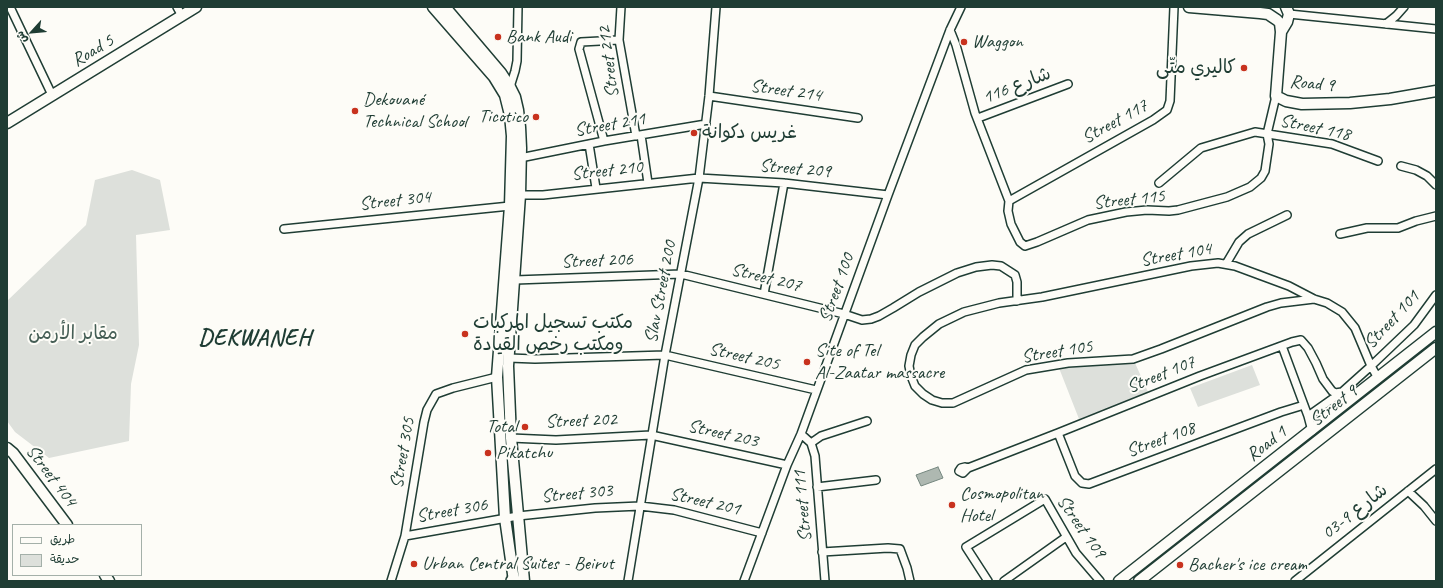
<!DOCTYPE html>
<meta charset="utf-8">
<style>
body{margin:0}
#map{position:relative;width:1443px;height:588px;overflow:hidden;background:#fdfcf7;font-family:Caveat,"Playpen Sans Arabic",sans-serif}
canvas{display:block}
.frame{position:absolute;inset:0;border:8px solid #1f3d34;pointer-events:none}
.legend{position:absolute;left:12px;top:524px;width:130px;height:52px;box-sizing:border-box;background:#fdfcf7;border:1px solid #a4b0a9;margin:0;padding:5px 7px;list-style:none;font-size:12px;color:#1f3d34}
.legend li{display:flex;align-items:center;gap:8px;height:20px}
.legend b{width:20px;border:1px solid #a4b0a9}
.north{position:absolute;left:12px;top:12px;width:40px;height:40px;-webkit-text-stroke:3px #fdfcf7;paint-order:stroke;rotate:243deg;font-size:11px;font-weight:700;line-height:16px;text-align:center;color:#1f3d34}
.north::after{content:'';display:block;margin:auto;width:14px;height:18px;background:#1f3d34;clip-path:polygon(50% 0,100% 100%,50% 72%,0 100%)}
</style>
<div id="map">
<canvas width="1443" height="588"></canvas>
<div class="frame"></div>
<ul class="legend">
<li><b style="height:5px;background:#fdfcf7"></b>طريق</li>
<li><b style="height:11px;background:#dde0db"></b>حديقة</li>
</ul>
<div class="north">ش</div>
</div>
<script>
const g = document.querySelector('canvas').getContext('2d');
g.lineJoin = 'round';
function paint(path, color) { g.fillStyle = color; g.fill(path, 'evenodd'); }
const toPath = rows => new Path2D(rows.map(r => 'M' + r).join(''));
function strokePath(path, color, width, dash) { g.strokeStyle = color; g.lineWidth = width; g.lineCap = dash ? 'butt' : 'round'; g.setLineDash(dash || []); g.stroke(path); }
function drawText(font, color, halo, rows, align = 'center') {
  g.font = font + ' Caveat,"Playpen Sans Arabic",sans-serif'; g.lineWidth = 4; g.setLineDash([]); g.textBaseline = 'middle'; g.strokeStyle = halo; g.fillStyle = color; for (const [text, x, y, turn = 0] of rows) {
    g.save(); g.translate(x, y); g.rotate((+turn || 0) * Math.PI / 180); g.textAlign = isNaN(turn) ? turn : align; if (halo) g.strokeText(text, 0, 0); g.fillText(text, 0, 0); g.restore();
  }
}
const green = toPath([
 [132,170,160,180,170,230,136,235,139,345,131,384,129,441,49,458,15,432,7,421,7,301,86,225,95,180],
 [1135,363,1148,392,1079,419,1059,368],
 [1252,365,1260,385,1198,407,1190,388]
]);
const water = toPath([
 [938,467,943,478,921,486,916,475,938,467]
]);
const street = toPath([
 [10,7,52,95],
 [177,7,182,16],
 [621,7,619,40,636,136],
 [1289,14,1436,29],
 [1386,24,1396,16,1404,7],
 [950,30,956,45,975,113,1009,201,1008,211,1011,224,1020,242,1025,246,1037,242,1088,220,1126,212,1147,210,1169,211,1178,210,1227,197,1250,187,1261,178,1265,171,1269,144,1267,134,1276,96],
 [510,87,515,71,517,61,518,7],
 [709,96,858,118],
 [978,118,1068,84],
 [641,135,648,183],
 [604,141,579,49,581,42,619,40],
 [589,144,596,188],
 [520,158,604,141,706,124],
 [1401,166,1416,170,1427,176,1436,185],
 [1159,183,1201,148,1255,132,1332,144,1378,161],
 [520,195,543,195,699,178,784,183,888,195],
 [1009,201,1153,120,1167,110,1170,101,1174,7],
 [284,229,510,206],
 [1340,234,1367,228,1398,228,1416,221,1436,216],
 [1226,264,1239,242,1248,234,1287,215],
 [515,280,681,274,844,314,862,320,871,319,879,316,893,308,919,292,957,273,976,267,992,265,1001,266,1015,275,1017,282,1017,301],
 [764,294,784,183],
 [1314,299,1281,303,1267,307,1161,349,1133,359,1068,363,1026,370,953,403,942,403,932,400,923,394,915,386,911,376,909,366,911,355,915,345,923,337,939,324,964,312,999,303,1042,297,1191,266,1218,263,1235,266,1289,286,1314,299,1327,303,1342,312,1355,328,1371,366,1378,378],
 [1282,346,1308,416,1312,431],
 [509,358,535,359,665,355,816,390],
 [1308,416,1342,392,1371,366,1414,325,1436,295],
 [1058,433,1075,476,1082,483,1089,484,1281,412,1304,405],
 [801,434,811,443,815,456,825,581],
 [511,438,556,440,651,435,787,465],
 [811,443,821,436,867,421],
 [968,468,963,473,959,471,961,468,965,467,968,468,1058,433,1200,376,1292,342,1301,340,1308,348,1316,363,1323,379,1332,391,1335,393,1342,392,1354,394,1359,393],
 [817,487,876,480],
 [1408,491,1424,506,1436,521],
 [405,536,518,516,595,508,640,506,674,510,762,533],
 [822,552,888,548,900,549,907,568,910,581],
 [391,581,405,536,424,422,427,410,436,394,453,388,497,377],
 [628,581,665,355,699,178,709,96,716,7],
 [744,581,787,465,801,434,888,195,950,30,961,7],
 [988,581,966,547,1045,499,1076,553,1100,581],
 [1004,581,1066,537],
 [1295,581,1436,469]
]);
const secondary = toPath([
 [433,7,494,77,505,95,510,115,512,136,510,206,497,377,505,518,514,581],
 [445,7,501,73,510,87,515,97,518,110,520,127,521,148,520,195,508,366,511,438,524,581],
 [1189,7,1260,13,1268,14,1277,20,1280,23,1281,32,1276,96,1286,101,1302,104,1350,103,1390,99,1436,91],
 [1281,32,1287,22,1289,14,1286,7],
 [7,123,196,7],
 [7,448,13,453,67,525],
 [105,575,109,581],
 [1119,581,1436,332],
 [1139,581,1436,348]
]);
const highway = toPath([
 [513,581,514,581]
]);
const markers = [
 [498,37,4,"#c8321e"],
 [964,42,4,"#c8321e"],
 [1244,68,4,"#c8321e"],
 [355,111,4,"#c8321e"],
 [536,117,4,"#c8321e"],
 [694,133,4,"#c8321e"],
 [465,334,4,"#c8321e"],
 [807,362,4,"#c8321e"],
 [525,427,4,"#c8321e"],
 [488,453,4,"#c8321e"],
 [952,505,4,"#c8321e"],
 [414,564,4,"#c8321e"],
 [1180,565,4,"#c8321e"]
];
const poiNames = [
 ["Bank Audi",506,37],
 ["Waggon",972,42],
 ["كاليري متّى",1236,68,"right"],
 ["Dekouané",363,100],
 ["Technical School",363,122],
 ["Ticotico",528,117,"right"],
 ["غريس دكوانة",702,133],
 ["مكتب تسجيل المركبات",473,323],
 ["ومكتب رخص القيادة",473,345],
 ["Site of Tel",815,351],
 ["Al-Zaatar massacre",815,373],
 ["Total",517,427,"right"],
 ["Pikatchu",496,453],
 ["Cosmopolitan",960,494],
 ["Hotel",960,516],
 ["Urban Central Suites - Beirut",422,564],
 ["Bacher's ice cream",1188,565]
];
const streetNames = [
 ["Road 5",93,51,-31],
 ["Street 212",609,62,-97],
 ["Road 9",1312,84,5],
 ["شارع 116",1017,86,-21],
 ["Street 214",786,91,8],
 ["Street 117",1115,122,-29],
 ["Street 211",610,125,-10],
 ["Street 118",1315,128,12],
 ["Street 209",795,169,5],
 ["Street 210",607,171,-6],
 ["Street 115",1129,200,-6],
 ["Street 304",395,201,-6],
 ["Street 104",1176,255,-10],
 ["Street 206",597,261,-2],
 ["Street 207",766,278,14],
 ["Street 100",837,288,-70],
 ["Slav Street 200",661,292,-79],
 ["Street 101",1392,320,-47],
 ["Street 105",1057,352,-9],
 ["Street 205",744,357,13],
 ["Street 107",1161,375,-22],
 ["Street 9",1334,406,-38],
 ["Street 202",581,421,-2],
 ["Street 203",723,434,13],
 ["Street 108",1161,440,-20],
 ["Road 1",1267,444,-38],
 ["Street 305",403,453,-80],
 ["Street 404",51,476,53],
 ["Street 303",577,494,-5],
 ["Street 201",705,502,13],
 ["Street 111",803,506,-95],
 ["Street 306",452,511,-10],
 ["شارع 9-03",1355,512,-38],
 ["Street 109",1081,527,55]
];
const parkNames = [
 ["مقابر الأرمن",73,334]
];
const districtNames = [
 ["DEKWANEH",255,339]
];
paint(green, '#dde0db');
paint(water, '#aeb8b1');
strokePath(water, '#75877f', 1);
strokePath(street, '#1f3d34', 10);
strokePath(secondary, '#1f3d34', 13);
strokePath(highway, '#1f3d34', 16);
strokePath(street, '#fdfcf7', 7);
strokePath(secondary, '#fdfcf7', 10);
strokePath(highway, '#fdfcf7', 13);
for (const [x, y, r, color] of markers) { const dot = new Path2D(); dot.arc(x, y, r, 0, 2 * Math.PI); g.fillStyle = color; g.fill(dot); strokePath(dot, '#fdfcf7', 1.5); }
drawText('19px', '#1f3d34', '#fdfcf7', poiNames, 'left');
drawText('19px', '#1f3d34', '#fdfcf7', streetNames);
drawText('19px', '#455e55', '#fdfcf7', parkNames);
g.letterSpacing = '1px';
drawText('bold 23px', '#1f3d34', '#fdfcf7', districtNames);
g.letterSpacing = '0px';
</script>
